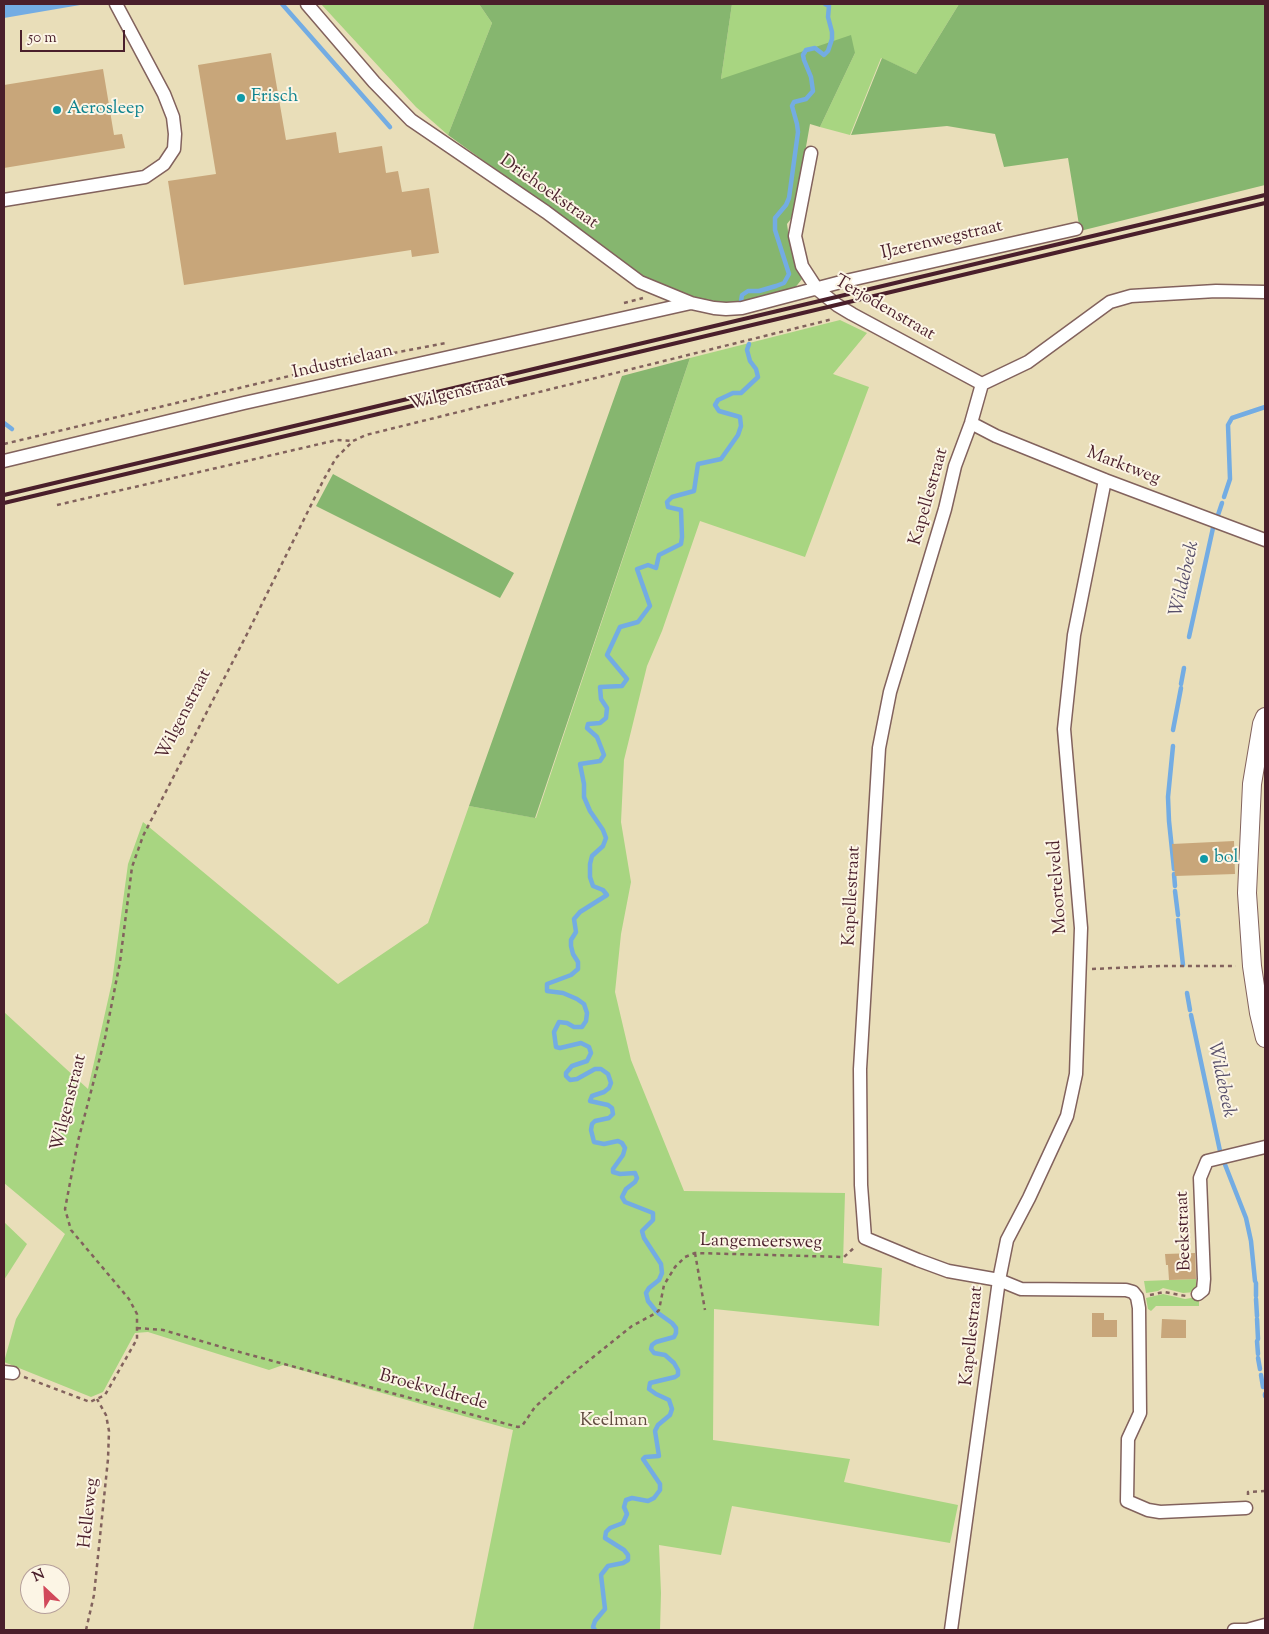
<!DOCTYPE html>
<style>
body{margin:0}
#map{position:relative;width:1269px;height:1634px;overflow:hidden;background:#e9deb9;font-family:"Sorts Mill Goudy",serif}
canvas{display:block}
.frame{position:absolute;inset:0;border:5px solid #4a1f2b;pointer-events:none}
.north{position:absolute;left:20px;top:1564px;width:50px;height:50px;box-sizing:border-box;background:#fcf5e5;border:1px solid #b59f9b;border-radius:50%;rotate:335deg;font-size:14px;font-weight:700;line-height:20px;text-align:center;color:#4a1f2b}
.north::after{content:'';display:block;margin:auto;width:18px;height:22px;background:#d1495b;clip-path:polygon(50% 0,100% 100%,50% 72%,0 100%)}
.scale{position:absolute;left:20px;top:30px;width:105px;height:22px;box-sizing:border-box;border:2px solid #4a1f2b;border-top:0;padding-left:6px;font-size:15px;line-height:18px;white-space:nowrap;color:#4a1f2b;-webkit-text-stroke:4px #fcf5e5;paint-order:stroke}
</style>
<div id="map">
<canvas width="1269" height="1634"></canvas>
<div class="frame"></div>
<div class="north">N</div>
<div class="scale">50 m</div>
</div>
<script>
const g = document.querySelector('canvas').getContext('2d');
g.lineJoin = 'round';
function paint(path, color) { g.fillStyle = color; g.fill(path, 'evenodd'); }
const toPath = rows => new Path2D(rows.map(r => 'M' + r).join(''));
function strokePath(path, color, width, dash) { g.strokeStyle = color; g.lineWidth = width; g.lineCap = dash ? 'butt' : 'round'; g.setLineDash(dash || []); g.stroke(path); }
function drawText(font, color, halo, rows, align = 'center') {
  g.font = font + ' "Sorts Mill Goudy",serif'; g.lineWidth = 4; g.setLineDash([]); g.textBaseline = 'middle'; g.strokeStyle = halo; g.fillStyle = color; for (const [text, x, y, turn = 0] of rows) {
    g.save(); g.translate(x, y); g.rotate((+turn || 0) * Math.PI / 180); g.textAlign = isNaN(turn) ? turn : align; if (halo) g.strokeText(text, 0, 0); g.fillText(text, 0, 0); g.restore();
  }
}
const green = toPath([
 [321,4,479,4,492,23,448,135,416,107],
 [732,4,959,4,916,74,881,58,850,135,820,127,855,53,721,79],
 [840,320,867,333,833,374,869,387,805,557,700,521,662,631,647,666,624,760,621,822,631,882,621,934,615,992,631,1060,684,1191,845,1193,843,1263,882,1268,879,1326,714,1309,713,1440,850,1459,844,1482,958,1505,950,1543,732,1506,721,1555,659,1545,661,1593,660,1630,473,1630,513,1430,283,1365,269,1370,148,1332,135,1333,103,1392,91,1397,4,1362,16,1319,65,1234,4,1183,4,1012,88,1089,112,982,128,864,143,822,338,984,428,923,469,806,536,818,690,358],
 [4,1222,27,1244,4,1280],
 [1196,1279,1196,1287,1194,1289,1195,1292,1183,1293,1163,1288,1158,1291,1146,1293,1144,1281],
 [1163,1294,1185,1299,1197,1297,1202,1298,1199,1300,1199,1306,1156,1306,1151,1311,1148,1309,1146,1298]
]);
const forest = toPath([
 [479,4,732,4,721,79,851,35,855,53,820,127,810,124,794,215,787,224,790,245,802,279,794,289,765,297,731,304,679,294,649,280,448,135,492,23],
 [959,4,1265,4,1265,185,1080,231,1068,158,1004,167,995,134,947,126,851,135,882,58,916,74],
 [690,358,535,818,469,806,622,376],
 [333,474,514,573,500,598,316,506]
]);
const water = toPath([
 [4,4,86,4,4,18]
]);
const stream = toPath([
 [282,4,390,127],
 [741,301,742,295,748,291,759,291,776,286,784,283,789,274,775,230,775,218,786,205,789,198,798,132,797,124,792,106,794,102,806,99,813,91,811,77,804,60,803,55,806,50,815,48,824,55,828,51,832,39,832,32,828,17,829,6,825,4],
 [4,423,12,429],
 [1224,497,1230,479,1228,425,1232,418,1265,407],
 [1218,515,1222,503],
 [1189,637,1213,528],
 [1181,684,1184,668],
 [1173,730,1181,688],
 [1173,746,1168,797,1169,821,1174,869],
 [1174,874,1175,886],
 [1175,891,1178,915],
 [1178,920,1183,965],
 [1187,993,1190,1010],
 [1191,1015,1220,1151],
 [1224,1162,1246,1218,1251,1241,1255,1281],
 [1256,1283,1256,1296],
 [1256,1299,1257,1316],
 [656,1311,648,1301,646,1293,649,1288,659,1280,662,1273,661,1264,644,1238,642,1231,653,1220,653,1213,625,1202,622,1197,626,1189,635,1182,637,1178,635,1173,620,1174,613,1172,613,1169,623,1155,625,1148,622,1143,618,1141,604,1144,594,1142,591,1130,592,1124,595,1121,609,1118,613,1114,612,1108,608,1105,590,1101,592,1096,604,1092,609,1088,611,1083,608,1074,601,1069,595,1069,577,1079,570,1080,566,1076,566,1073,572,1066,587,1061,591,1053,589,1047,581,1043,560,1048,556,1047,554,1032,559,1022,567,1023,574,1027,582,1027,586,1021,587,1013,584,1004,577,999,563,993,547,991,547,984,571,975,578,969,578,962,573,954,571,946,571,940,576,932,574,919,580,912,607,895,603,890,593,886,590,877,590,864,592,856,603,846,606,838,603,830,590,811,584,797,584,784,580,764,600,761,604,755,597,737,587,728,588,724,600,723,606,718,607,708,601,699,600,687,622,686,627,679,607,655,620,627,638,622,650,606,637,569,648,565,656,568,659,555,681,544,682,537,681,510,668,507,667,502,672,497,694,491,698,464,721,459,738,435,741,426,740,417,719,411,715,405,718,400,733,393,741,393,758,377,756,369,750,361,747,350,749,344],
 [1257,1319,1258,1339],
 [1257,1341,1258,1354],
 [1258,1358,1260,1369],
 [1261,1375,1263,1387],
 [1265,1394,1265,1396],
 [595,1630,593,1627,595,1621,605,1609,601,1575,608,1566,623,1563,628,1560,628,1555,624,1550,605,1538,606,1532,610,1528,623,1523,627,1514,624,1507,626,1500,632,1498,648,1501,654,1498,660,1490,660,1484,643,1459,645,1457,659,1456,655,1431,658,1425,670,1415,672,1409,669,1400,656,1394,649,1389,650,1383,675,1377,678,1375,678,1370,674,1363,665,1355,654,1353,651,1349,652,1345,656,1342,674,1337,676,1333,676,1328,672,1323,658,1313]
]);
const building = toPath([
 [271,53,286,140,336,132,339,153,382,146,386,173,398,171,402,192,429,188,439,253,412,257,411,250,184,285,168,181,216,174,198,65],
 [103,69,114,135,122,134,125,148,4,168,4,85],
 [1234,841,1235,874,1175,876,1172,844],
 [1195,1253,1196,1279,1169,1280,1168,1265,1166,1265,1165,1254],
 [1092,1313,1104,1313,1104,1320,1117,1320,1117,1337,1092,1337],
 [1162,1319,1186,1320,1186,1338,1161,1338]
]);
const path = toPath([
 [624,303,643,298],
 [4,444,298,374,377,356,446,343],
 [57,505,337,440,353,441],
 [1092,969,1160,966,1236,966],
 [695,1253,705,1310],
 [1150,1295,1164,1292,1186,1296],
 [137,1328,163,1330,232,1350,518,1427,522,1426,535,1407,566,1379,632,1326,656,1313,659,1310,664,1285,675,1267,685,1257,695,1253,844,1257,856,1246],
 [24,1377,90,1402,105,1395,137,1339,137,1314,129,1299,71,1230,65,1209,78,1141,105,1038,120,962,132,867,143,836,247,634,324,479,336,458,353,441,366,435,833,319],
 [1248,1495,1248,1492,1265,1491],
 [86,1630,94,1595,108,1459,109,1431,106,1415,97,1399]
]);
const street = toPath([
 [307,4,374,82,411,120,546,212,640,282,691,303,714,308,726,309,742,308,841,282,1076,229],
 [811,153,795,236,802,266,817,289,837,305,852,314,982,384],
 [4,200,145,177,164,164,174,149,175,134,173,117,164,94,116,4],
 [971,423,996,436,1105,480,1265,540],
 [4,461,244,403,691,303],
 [1198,1294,1203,1290,1204,1279,1200,1178,1207,1161,1265,1147],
 [4,1372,13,1373],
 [1246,1508,1160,1512,1148,1510,1127,1501,1128,1439,1140,1413,1139,1308,1137,1297,1133,1292,1126,1290,1021,1289,999,1280,948,1271,918,1260,865,1238,861,1185,860,1069,879,748,890,692,945,509,955,466,971,423,982,384,1028,362,1110,302,1131,296,1216,291,1265,292],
 [951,1630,999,1280,1007,1240,1029,1198,1067,1116,1076,1074,1081,928,1064,729,1074,635,1105,480],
 [1234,1630,1247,1630,1265,1625]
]);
const secondary = toPath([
 [1265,717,1262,724,1252,784,1247,893,1252,966,1259,1013,1265,1038]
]);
const rail = toPath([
 [4,495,1265,195],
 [4,503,1265,203]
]);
const markers = [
 [241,98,5,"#0f9aa8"],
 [57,110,5,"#0f9aa8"],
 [1204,859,5,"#0f9aa8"]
];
const cultureNames = [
 ["Frisch",251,98],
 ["Aerosleep",67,110],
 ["bol",1214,859]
];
const streetNames = [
 ["Driehoekstraat",548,193,35],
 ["IJzerenwegstraat",942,241,-13],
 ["Terjodenstraat",884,309,30],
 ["Industrielaan",343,363,-13],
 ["Wilgenstraat",458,394,-14],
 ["Marktweg",1123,467,21],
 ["Kapellestraat",930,497,-74],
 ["Wilgenstraat",185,715,-63],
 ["Moortelveld",1059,887,-94],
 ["Kapellestraat",853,896,-87],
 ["Wilgenstraat",70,1103,-76],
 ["Beekstraat",1185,1231,-92],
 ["Langemeersweg",761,1243,1],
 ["Kapellestraat",973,1336,-84],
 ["Broekveldrede",433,1391,15],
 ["Helleweg",90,1513,-84]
];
const parkNames = [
 ["Keelman",614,1422]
];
const waterNames = [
 ["Wildebeek",1186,579,-77],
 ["Wildebeek",1220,1080,78]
];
paint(green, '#a8d581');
paint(forest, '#86b66f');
paint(water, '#73ace3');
strokePath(stream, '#73ace3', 4.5);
paint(building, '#c8a67a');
strokePath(street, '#82625d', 15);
strokePath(secondary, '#82625d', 20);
strokePath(path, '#82625d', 2.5, [4, 4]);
strokePath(street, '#fff', 12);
strokePath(secondary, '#fff', 18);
strokePath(rail, '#4a1f2b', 4);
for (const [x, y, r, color] of markers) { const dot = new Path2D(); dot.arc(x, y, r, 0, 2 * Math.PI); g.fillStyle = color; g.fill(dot); strokePath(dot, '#fcf5e5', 2); }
drawText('18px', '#0d838f', '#fcf5e5', cultureNames, 'left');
drawText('18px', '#4a1f2b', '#fcf5e5', streetNames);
drawText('18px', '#624c40', '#fcf5e5', parkNames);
drawText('italic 19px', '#58506b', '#fcf5e5', waterNames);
</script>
